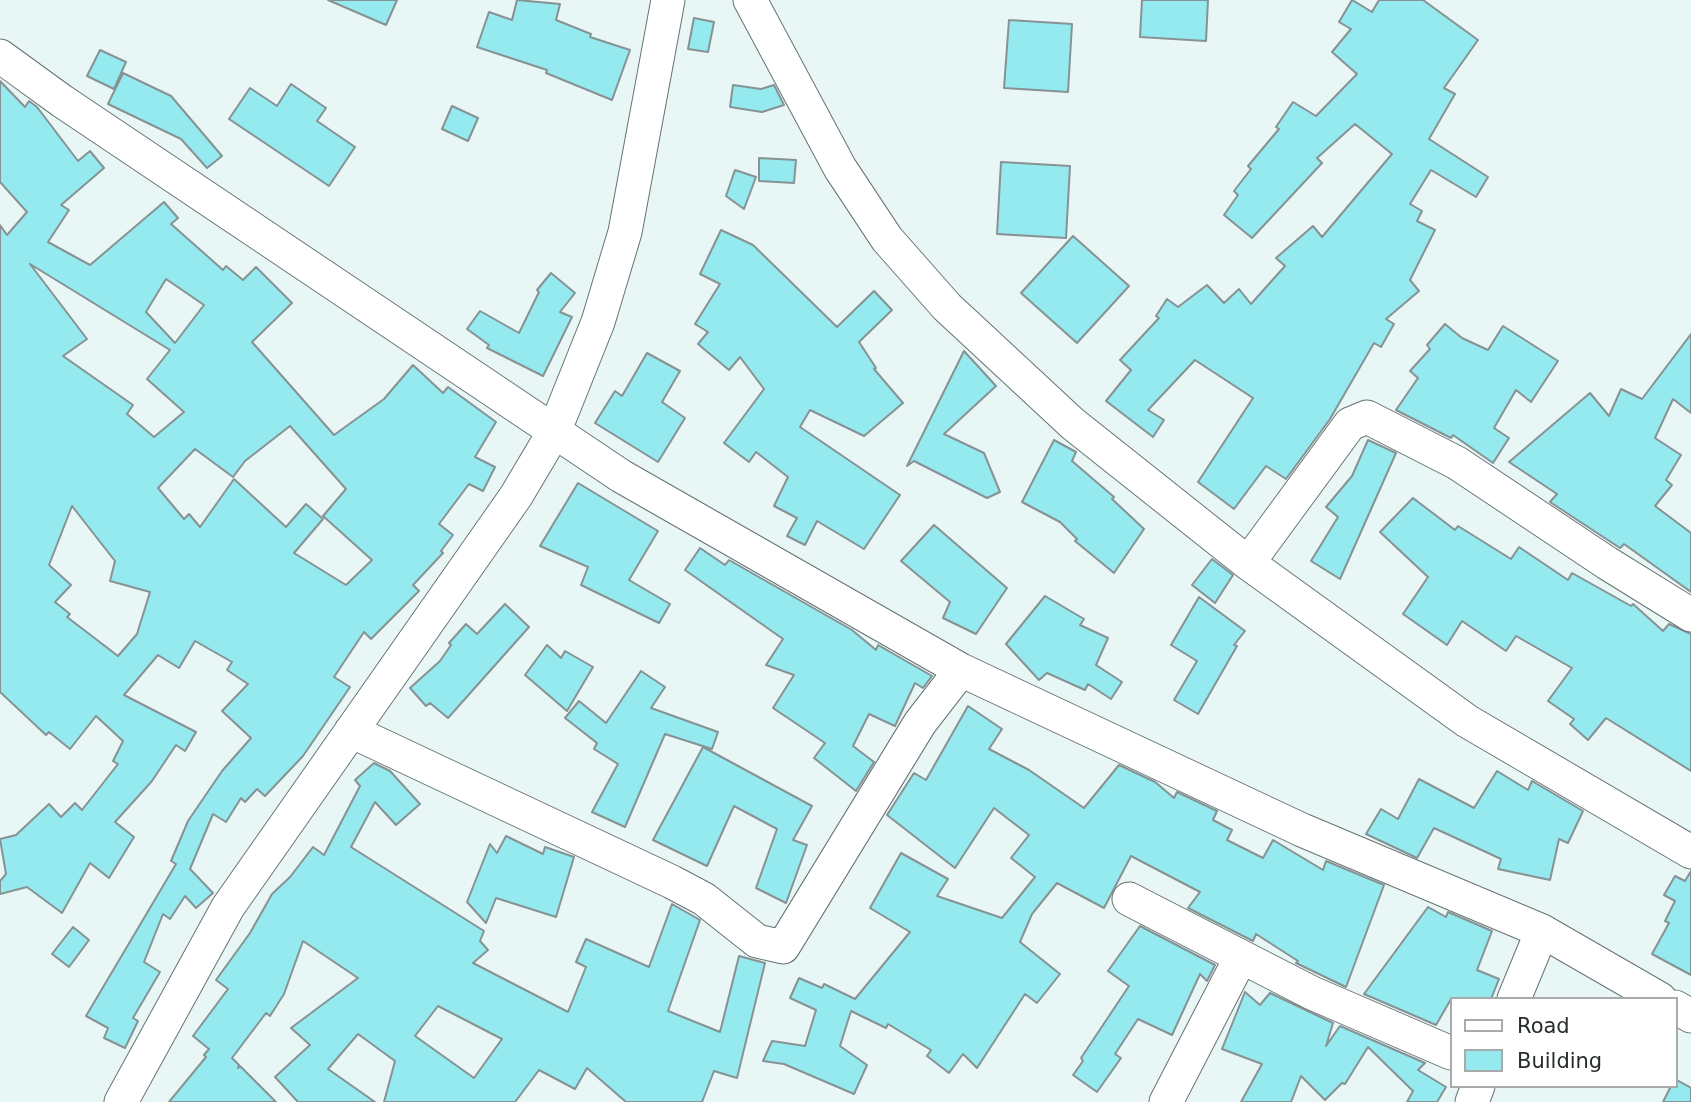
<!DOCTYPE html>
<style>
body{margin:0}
#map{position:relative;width:1691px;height:1102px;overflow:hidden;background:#e8f6f6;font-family:"DejaVu Sans",sans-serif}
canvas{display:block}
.legend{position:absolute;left:1450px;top:997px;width:228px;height:91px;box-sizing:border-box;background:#fff;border:2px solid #a9abab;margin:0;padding:9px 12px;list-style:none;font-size:21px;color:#272c2d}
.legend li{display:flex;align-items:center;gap:14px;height:35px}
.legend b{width:35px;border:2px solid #a9abab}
</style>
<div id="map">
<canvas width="1691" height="1102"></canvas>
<ul class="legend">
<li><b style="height:9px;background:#fff"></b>Road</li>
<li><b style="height:19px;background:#95eaef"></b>Building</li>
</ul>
</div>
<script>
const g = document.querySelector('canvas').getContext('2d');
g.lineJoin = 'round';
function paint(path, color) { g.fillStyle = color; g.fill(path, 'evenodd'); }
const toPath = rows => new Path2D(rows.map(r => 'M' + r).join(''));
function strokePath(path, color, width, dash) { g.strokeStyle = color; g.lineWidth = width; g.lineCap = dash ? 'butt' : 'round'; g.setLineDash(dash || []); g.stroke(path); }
const building = toPath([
 [328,0,397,0,386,25,328,0],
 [517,0,560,4,556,20,591,34,590,37,630,50,612,100,546,73,547,70,477,47,489,12,512,20,517,0],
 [1142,0,1208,0,1206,41,1140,37,1142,0],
 [1352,0,1372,12,1379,0,1423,0,1478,40,1444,88,1455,94,1429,139,1488,177,1476,197,1431,170,1410,204,1422,211,1417,221,1435,230,1410,280,1419,291,1386,319,1394,324,1381,347,1374,343,1330,419,1286,479,1266,466,1234,509,1198,482,1253,398,1195,360,1148,410,1164,420,1153,437,1106,401,1131,370,1120,360,1159,318,1156,316,1167,299,1178,307,1207,285,1224,303,1239,289,1251,304,1285,266,1276,258,1313,226,1322,237,1392,154,1355,124,1317,158,1322,163,1252,238,1224,215,1238,195,1234,191,1251,169,1248,166,1279,129,1276,127,1293,102,1316,116,1357,74,1332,52,1351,29,1339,22,1352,0],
 [694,18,714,22,708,52,688,49,694,18],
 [1009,20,1072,24,1068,92,1004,88,1009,20],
 [100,50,126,62,114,89,87,76,100,50],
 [123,73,171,96,222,156,207,168,181,139,108,104,123,73],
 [0,81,25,107,29,101,37,107,78,161,90,151,104,168,61,205,69,210,48,242,90,265,164,202,178,218,171,224,223,270,226,266,243,280,256,267,292,303,252,342,334,435,384,399,413,365,443,393,448,387,496,422,475,457,495,467,483,491,469,484,439,524,453,535,441,551,443,553,413,585,419,591,371,639,364,632,334,677,350,687,303,756,265,796,257,789,245,802,241,798,226,822,213,814,190,869,213,893,196,908,185,896,170,919,163,914,144,962,160,972,133,1018,138,1021,125,1048,104,1038,108,1028,86,1016,176,864,171,861,188,821,222,771,251,738,222,711,248,684,227,670,232,662,195,641,179,668,158,655,124,695,196,732,185,751,176,745,152,781,115,822,134,837,109,878,90,863,62,913,27,887,0,894,0,881,6,874,0,839,16,835,49,804,61,817,75,803,82,810,118,764,113,761,123,741,96,716,70,749,49,732,46,735,0,692,0,225,7,235,27,212,0,182,0,81],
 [30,264,170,350,147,379,184,412,154,437,127,414,133,405,63,356,87,339,30,264],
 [166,279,204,305,175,343,146,312,166,279],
 [290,426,346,489,323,516,372,560,346,585,294,553,323,519,306,504,286,527,234,479,200,527,189,514,184,519,158,488,195,449,233,477,245,461,290,426],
 [72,506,115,561,110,581,150,592,137,634,118,656,67,617,70,614,55,602,71,585,49,565,72,506],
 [291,84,326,108,317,121,355,147,329,186,229,119,250,88,277,106,291,84],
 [733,85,761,89,774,85,784,105,762,112,730,107,733,85],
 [452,106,478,118,468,141,442,129,452,106],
 [759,158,796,160,794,183,759,181,759,158],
 [1001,162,1070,166,1066,238,997,234,1001,162],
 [735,170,756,177,744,209,726,196,735,170],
 [721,230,753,245,837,327,874,291,892,310,859,342,876,368,874,369,903,403,864,436,810,410,800,427,900,495,864,549,817,521,805,545,787,536,797,518,774,506,788,477,756,452,749,462,724,443,764,389,740,357,729,370,698,344,708,332,695,324,720,284,700,274,721,230],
 [1073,236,1129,286,1077,343,1021,293,1073,236],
 [551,273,575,293,560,312,572,317,543,376,487,348,489,345,467,329,480,311,519,333,539,292,537,290,551,273],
 [1445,324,1462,338,1488,350,1503,326,1558,361,1531,402,1516,390,1494,428,1509,438,1493,463,1453,435,1451,438,1396,410,1418,378,1410,371,1430,349,1427,345,1445,324],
 [1691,334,1691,413,1673,399,1655,438,1681,455,1666,480,1672,485,1655,506,1691,533,1691,592,1624,544,1620,548,1550,502,1557,494,1509,462,1590,393,1609,416,1621,389,1642,399,1691,334],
 [964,351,996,386,944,434,984,453,1000,492,987,498,914,461,907,466,964,351],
 [647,353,680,371,662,402,685,418,658,462,595,423,615,391,622,396,647,353],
 [1054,440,1076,452,1072,461,1114,497,1112,499,1144,529,1114,573,1075,541,1077,539,1060,522,1022,502,1054,440],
 [1368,440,1396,453,1340,579,1311,561,1338,517,1326,507,1352,476,1368,440],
 [578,483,658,531,629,580,670,604,659,623,581,585,588,567,540,546,578,483],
 [1413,498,1455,530,1458,526,1511,559,1519,547,1568,580,1572,573,1631,606,1633,604,1663,631,1669,624,1691,634,1691,771,1606,718,1588,740,1570,724,1574,719,1548,701,1572,668,1516,636,1506,651,1462,621,1447,645,1403,614,1428,577,1380,532,1413,498],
 [934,525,1007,588,976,634,943,618,950,602,901,561,934,525],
 [700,548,725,565,729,560,852,630,876,650,878,645,932,676,923,688,915,683,895,726,869,714,853,746,874,762,856,791,814,758,825,743,773,708,794,675,766,665,783,639,685,570,700,548],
 [1212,559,1233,575,1215,603,1192,585,1212,559],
 [1045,596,1084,619,1080,625,1108,638,1096,665,1122,682,1111,699,1088,684,1085,690,1047,673,1039,680,1006,644,1045,596],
 [1199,597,1245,631,1234,645,1237,646,1198,714,1174,700,1197,661,1171,645,1199,597],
 [505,604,529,627,448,718,430,703,426,706,410,688,440,661,451,645,449,643,466,624,477,634,505,604],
 [547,645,561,658,565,651,593,667,567,711,525,675,547,645],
 [641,671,665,687,651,708,718,732,712,749,665,734,625,827,592,812,618,764,594,749,597,743,565,718,579,701,606,723,641,671],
 [968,706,1002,729,989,749,1029,770,1084,808,1119,765,1155,782,1174,798,1177,792,1217,811,1213,820,1232,830,1227,840,1263,858,1273,840,1323,870,1326,861,1384,885,1346,987,1296,963,1298,961,1256,934,1253,941,1188,908,1200,892,1131,856,1104,908,1057,883,1032,914,1020,942,1060,974,1037,1003,1025,994,977,1068,963,1054,949,1073,927,1056,931,1050,888,1024,886,1028,851,1011,840,1046,867,1065,854,1094,784,1064,763,1061,772,1041,805,1046,816,1010,790,998,799,978,822,988,824,984,855,999,910,932,870,908,901,853,948,879,937,896,1002,918,1035,877,1011,858,1029,835,994,808,955,868,887,815,914,773,926,780,968,706],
 [703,747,812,806,793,840,807,845,786,903,756,888,777,829,734,806,707,866,653,840,703,747],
 [374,763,390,771,420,804,396,825,375,802,351,847,484,931,480,941,488,950,473,963,568,1012,586,967,576,962,586,939,649,967,672,904,700,920,668,1011,720,1032,739,956,765,963,737,1078,714,1071,702,1102,626,1102,587,1068,575,1089,539,1070,515,1102,384,1102,395,1061,358,1034,328,1069,375,1102,298,1102,275,1077,310,1045,291,1028,358,978,303,941,284,994,270,1016,266,1013,232,1058,239,1065,238,1068,240,1066,276,1102,169,1102,206,1057,204,1055,209,1049,193,1036,228,989,216,980,250,933,272,894,290,877,313,847,324,855,360,786,355,780,374,763],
 [438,1006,502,1039,474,1078,415,1036,438,1006],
 [1497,771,1528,790,1532,781,1583,811,1568,843,1559,839,1550,880,1498,869,1501,859,1434,828,1417,858,1366,834,1381,809,1398,819,1419,779,1474,808,1497,771],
 [506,836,543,854,545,847,574,857,556,917,496,898,486,923,467,902,490,844,497,853,506,836],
 [1691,871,1691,975,1652,954,1669,923,1665,921,1675,901,1664,895,1675,876,1685,881,1691,871],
 [1428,907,1446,917,1448,912,1492,931,1477,970,1499,979,1491,999,1451,999,1436,1025,1364,994,1428,907],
 [1140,926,1215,965,1207,981,1200,974,1172,1035,1138,1019,1115,1054,1121,1058,1097,1092,1073,1075,1083,1061,1081,1058,1129,986,1108,971,1140,926],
 [73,927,89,940,69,967,52,954,73,927],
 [1245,992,1260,1005,1270,993,1333,1023,1326,1046,1340,1026,1425,1063,1418,1070,1446,1087,1437,1102,1407,1102,1413,1091,1368,1047,1345,1084,1342,1083,1325,1100,1301,1076,1291,1102,1241,1102,1262,1064,1222,1049,1245,992],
 [1675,1079,1691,1088,1691,1102,1663,1102,1671,1086,1675,1086,1675,1079]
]);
const minor = toPath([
 [750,0,840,168,887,239,947,307,1073,424,1248,563,1467,721,1691,852],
 [0,56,62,101,621,476,961,670,1302,830,1542,931,1660,999],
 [1248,563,1350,424,1367,417,1457,463,1607,563,1691,615],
 [351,731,672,882,704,899,757,941,783,947,920,723,961,670],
 [1129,899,1312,993,1451,1053],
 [1514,999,1542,931],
 [1675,1007,1691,1016],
 [121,1102,228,907,516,496,554,432,598,322,625,232,668,0],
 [1166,1102,1241,957],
 [1472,1102,1478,1086]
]);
paint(building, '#95eaef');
strokePath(building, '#869293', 2);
strokePath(minor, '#677373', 35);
strokePath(minor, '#fff', 33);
</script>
